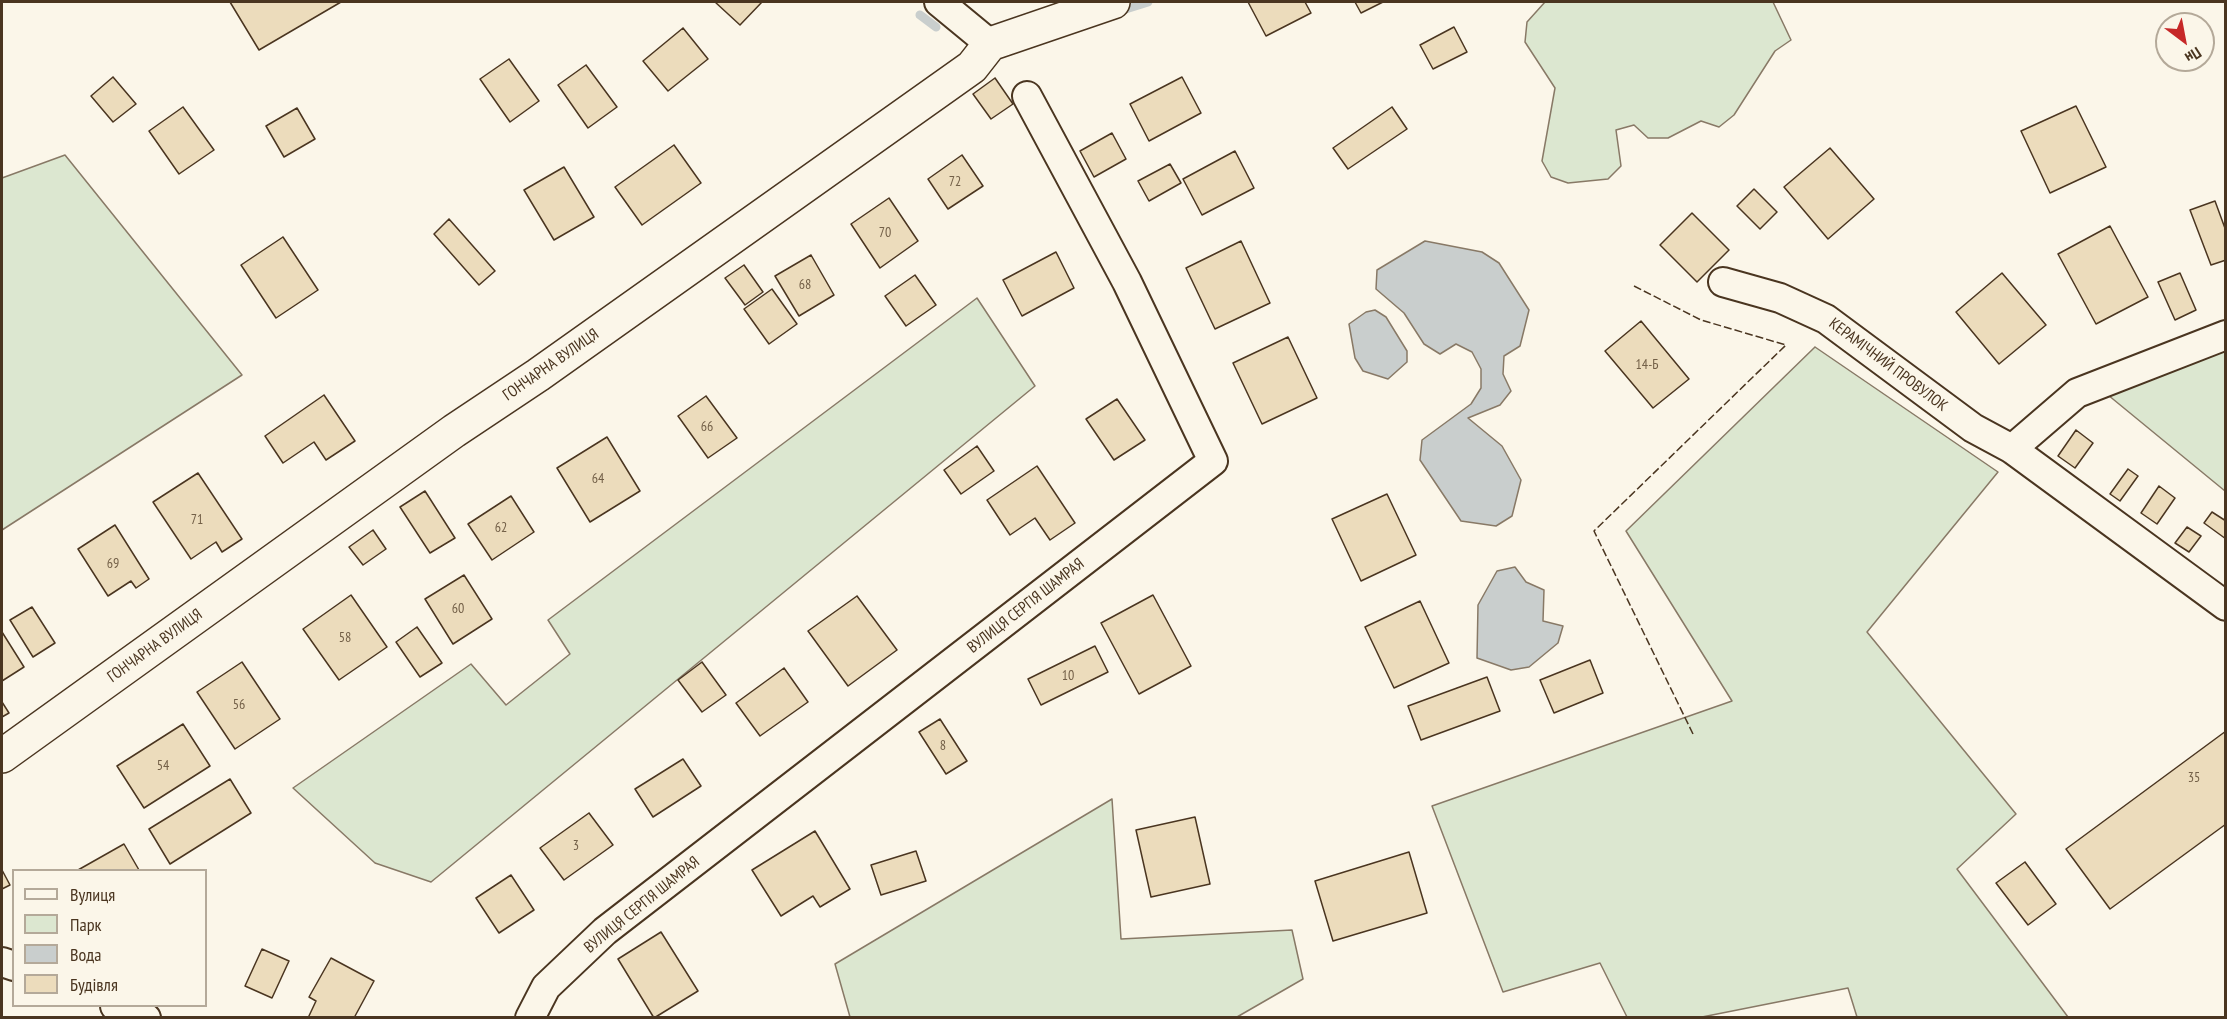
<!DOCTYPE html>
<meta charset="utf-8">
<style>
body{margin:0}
#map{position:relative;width:2227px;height:1019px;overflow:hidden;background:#fbf6e9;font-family:"PT Sans Narrow",sans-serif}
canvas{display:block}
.frame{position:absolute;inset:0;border:3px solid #4a3520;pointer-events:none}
.legend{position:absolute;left:12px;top:869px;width:195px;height:138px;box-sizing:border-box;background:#fbf6e9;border:2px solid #b4a999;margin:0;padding:8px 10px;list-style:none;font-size:18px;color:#4a3520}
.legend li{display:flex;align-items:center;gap:12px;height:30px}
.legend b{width:30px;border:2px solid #b4a999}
.north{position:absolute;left:2155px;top:12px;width:60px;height:60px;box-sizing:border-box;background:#fbf6e9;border:2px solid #b4a999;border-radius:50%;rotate:148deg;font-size:16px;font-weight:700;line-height:24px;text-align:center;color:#4a3520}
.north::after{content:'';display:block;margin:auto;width:21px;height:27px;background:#c62828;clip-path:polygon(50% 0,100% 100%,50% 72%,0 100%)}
</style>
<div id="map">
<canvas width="2227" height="1019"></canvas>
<div class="frame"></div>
<ul class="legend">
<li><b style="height:8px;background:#fbf6e9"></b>Вулиця</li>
<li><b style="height:16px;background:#dce7d0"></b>Парк</li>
<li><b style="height:16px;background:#c9cecd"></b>Вода</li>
<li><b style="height:16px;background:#ecdcbc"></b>Будівля</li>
</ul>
<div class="north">Пн</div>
</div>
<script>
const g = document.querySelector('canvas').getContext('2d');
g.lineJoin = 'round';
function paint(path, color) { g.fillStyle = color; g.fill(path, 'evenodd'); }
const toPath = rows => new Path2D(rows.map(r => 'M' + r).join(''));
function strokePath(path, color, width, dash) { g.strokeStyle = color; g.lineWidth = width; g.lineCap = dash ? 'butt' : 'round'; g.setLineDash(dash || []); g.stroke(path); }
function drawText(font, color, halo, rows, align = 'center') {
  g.font = font + ' "PT Sans Narrow",sans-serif'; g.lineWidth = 4.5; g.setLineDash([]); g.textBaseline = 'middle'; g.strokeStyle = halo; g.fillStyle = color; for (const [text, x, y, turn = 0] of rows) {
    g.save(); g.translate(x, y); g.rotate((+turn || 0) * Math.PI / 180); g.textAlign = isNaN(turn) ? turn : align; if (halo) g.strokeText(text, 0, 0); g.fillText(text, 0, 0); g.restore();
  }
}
const green = toPath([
 [1545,2,1773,2,1791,40,1775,51,1734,115,1719,127,1701,121,1668,138,1648,138,1634,125,1616,130,1621,166,1608,179,1568,183,1551,177,1542,161,1555,88,1525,42,1527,22,1545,2],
 [65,155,242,375,2,530,2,178,65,155],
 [977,298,1035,386,431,882,375,863,293,788,471,664,506,705,570,654,548,620,977,298],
 [1815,347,1998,472,1867,632,2016,814,1957,869,2068,1017,1857,1017,1848,988,1702,1017,1627,1017,1600,963,1503,992,1432,806,1732,701,1626,531,1815,347],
 [2225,350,2225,491,2108,395,2225,350],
 [1112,799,1121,939,1292,930,1303,979,1237,1017,850,1017,835,964,1112,799]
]);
const water = toPath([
 [1425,241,1482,252,1499,263,1529,310,1520,346,1504,356,1503,374,1511,391,1500,405,1468,418,1502,446,1521,480,1512,516,1496,526,1461,521,1420,460,1422,440,1471,404,1481,388,1481,369,1472,352,1456,344,1440,354,1424,344,1404,313,1376,289,1377,270,1425,241],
 [1375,310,1386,317,1407,351,1407,362,1388,379,1363,371,1355,358,1349,324,1366,312,1375,310],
 [1515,567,1526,582,1544,590,1543,621,1563,626,1558,643,1529,667,1511,670,1477,658,1478,605,1497,571,1515,567]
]);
const stream = toPath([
 [1116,12,1148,2],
 [920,15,936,27]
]);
const building = toPath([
 [230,2,341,2,259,50,230,2],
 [715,2,762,2,740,25,715,2],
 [1248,2,1305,2,1311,13,1266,36,1248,2],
 [1355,2,1383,2,1361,13,1355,2],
 [1454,27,1467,52,1433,69,1420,45,1454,27],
 [683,28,708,59,668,91,643,61,683,28],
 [509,59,539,101,510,122,480,79,509,59],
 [586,65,617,107,588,128,558,85,586,65],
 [113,77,136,104,113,122,91,96,113,77],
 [1182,77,1201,113,1149,141,1130,104,1182,77],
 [995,78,1013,104,991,119,973,94,995,78],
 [2076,106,2106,167,2050,193,2021,131,2076,106],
 [183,107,214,150,179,174,149,131,183,107],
 [1392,107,1407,129,1348,169,1333,148,1392,107],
 [297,108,315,139,284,157,266,126,297,108],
 [1112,133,1126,159,1094,177,1080,151,1112,133],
 [674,145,701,183,642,225,615,187,674,145],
 [1830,148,1874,199,1828,239,1784,187,1830,148],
 [1235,151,1254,188,1202,215,1183,179,1235,151],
 [962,155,983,186,948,209,928,179,962,155],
 [1170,164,1181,183,1149,201,1138,181,1170,164],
 [564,167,594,217,554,240,524,190,564,167],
 [1754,189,1777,212,1760,229,1737,206,1754,189],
 [889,198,918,241,880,268,851,224,889,198],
 [2215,201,2226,231,2226,260,2211,265,2190,210,2215,201],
 [1692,213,1729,250,1697,282,1660,245,1692,213],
 [449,219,495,271,479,285,434,234,449,219],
 [2110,226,2148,297,2096,324,2058,254,2110,226],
 [283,237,318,290,276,318,241,265,283,237],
 [1241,241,1270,303,1215,329,1186,268,1241,241],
 [1056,252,1074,288,1022,316,1003,280,1056,252],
 [811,255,834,295,799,316,775,276,811,255],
 [744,265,763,292,745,305,725,278,744,265],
 [2002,273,2046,325,1999,364,1956,312,2002,273],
 [2180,273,2196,310,2175,320,2158,282,2180,273],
 [915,275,936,305,906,326,885,296,915,275],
 [772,289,797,324,769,344,744,309,772,289],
 [1641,321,1689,379,1653,408,1605,351,1641,321],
 [1288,337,1317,398,1262,424,1233,363,1288,337],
 [324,395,355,441,326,460,314,442,283,463,265,436,324,395],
 [706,396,737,438,708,458,678,416,706,396],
 [1117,399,1145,440,1114,460,1086,419,1117,399],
 [2076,430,2093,443,2075,468,2058,456,2076,430],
 [607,437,640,491,590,522,557,468,607,437],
 [977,446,994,471,961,494,944,470,977,446],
 [1037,466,1075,523,1050,540,1035,518,1010,535,987,500,1037,466],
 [2128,469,2138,476,2120,501,2110,494,2128,469],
 [198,473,242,539,222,552,216,542,191,559,153,502,198,473],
 [2159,486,2175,498,2157,524,2141,513,2159,486],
 [425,491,455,538,430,553,400,507,425,491],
 [1387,494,1416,555,1361,581,1332,519,1387,494],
 [511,496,534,532,492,560,468,524,511,496],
 [2212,512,2226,521,2226,539,2204,523,2212,512],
 [115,525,149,579,136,588,131,581,108,596,78,549,115,525],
 [2187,527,2201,536,2189,552,2175,543,2187,527],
 [373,530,386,549,363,565,349,547,373,530],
 [464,575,492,619,453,644,425,599,464,575],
 [351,595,387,647,339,680,303,629,351,595],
 [1153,595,1191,666,1139,694,1101,623,1153,595],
 [857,596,897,650,848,686,808,631,857,596],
 [1420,601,1449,663,1394,688,1365,627,1420,601],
 [32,607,55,643,33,657,10,620,32,607],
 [417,627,442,663,420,677,396,642,417,627],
 [2,632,24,667,2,681,2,632],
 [1095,646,1108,672,1041,705,1028,679,1095,646],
 [1590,660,1603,693,1554,713,1540,680,1590,660],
 [242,662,280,719,235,749,197,692,242,662],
 [702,662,726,695,702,712,678,680,702,662],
 [784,668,808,702,760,736,736,703,784,668],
 [1487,677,1500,711,1421,740,1408,706,1487,677],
 [2,702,9,713,2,717,2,702],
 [940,719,967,761,946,774,919,732,940,719],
 [183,724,210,766,144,808,117,766,183,724],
 [2226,731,2226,824,2110,909,2066,849,2226,731],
 [683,759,701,786,653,817,635,789,683,759],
 [230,779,251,813,170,864,149,829,230,779],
 [589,813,613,845,564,880,540,848,589,813],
 [1195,817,1210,884,1151,897,1136,830,1195,817],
 [815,831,850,889,820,907,813,896,781,916,752,870,815,831],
 [124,844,139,870,78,870,124,844],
 [916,851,926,881,881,895,871,865,916,851],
 [1409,852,1427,913,1333,941,1315,881,1409,852],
 [2025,862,2056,904,2028,925,1996,883,2025,862],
 [2,870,10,885,2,889,2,870],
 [511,875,534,910,499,933,476,898,511,875],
 [661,932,698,991,654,1018,618,959,661,932],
 [262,949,289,961,272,998,245,986,262,949],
 [331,958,374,981,354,1018,308,1018,316,1001,309,997,331,958]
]);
const minor = toPath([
 [939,2,990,44],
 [1723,282,1780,298,1826,319,1973,428,2012,449,2226,606],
 [2012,449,2077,393,2226,335],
 [2,962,14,966],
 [115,1006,146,1018],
 [530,1018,546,987,605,931,1213,461,1127,282,1027,96]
]);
const tertiary = toPath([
 [2,756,454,431,538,375,972,67,990,44,1113,2]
]);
const fence = toPath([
 [1634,286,1701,320,1786,345,1594,531,1693,734]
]);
const numberNames = [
 ["72",955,182],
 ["70",885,233],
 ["68",805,285],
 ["14-Б",1647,365],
 ["66",707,427],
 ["64",598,479],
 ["71",197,520],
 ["62",501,528],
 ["69",113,564],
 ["60",458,609],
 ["58",345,638],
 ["10",1068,676],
 ["56",239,705],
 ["8",943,746],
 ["54",163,766],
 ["35",2194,778],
 ["3",576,846]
];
const streetNames = [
 ["ГОНЧАРНА ВУЛИЦЯ",551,365,-35],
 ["КЕРАМІЧНИЙ ПРОВУЛОК",1888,365,37],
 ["ВУЛИЦЯ СЕРГІЯ ШАМРАЯ",1026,606,-38],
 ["ГОНЧАРНА ВУЛИЦЯ",155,646,-36],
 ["ВУЛИЦЯ СЕРГІЯ ШАМРАЯ",642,905,-39]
];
paint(green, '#dce7d0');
strokePath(green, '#887966', 1.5);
paint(water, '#c9cecd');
strokePath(water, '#887966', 1.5);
strokePath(stream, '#c9cecd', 9);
paint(building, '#ecdcbc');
strokePath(building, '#4a3520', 1.5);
strokePath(minor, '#4a3520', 32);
strokePath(tertiary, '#4a3520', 36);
strokePath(minor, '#fbf6e9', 28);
strokePath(tertiary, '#fbf6e9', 33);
strokePath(fence, '#4a3520', 1.5, [8, 3]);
drawText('14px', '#725f47', null, numberNames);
drawText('16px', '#4a3520', '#fbf6e9', streetNames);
</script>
